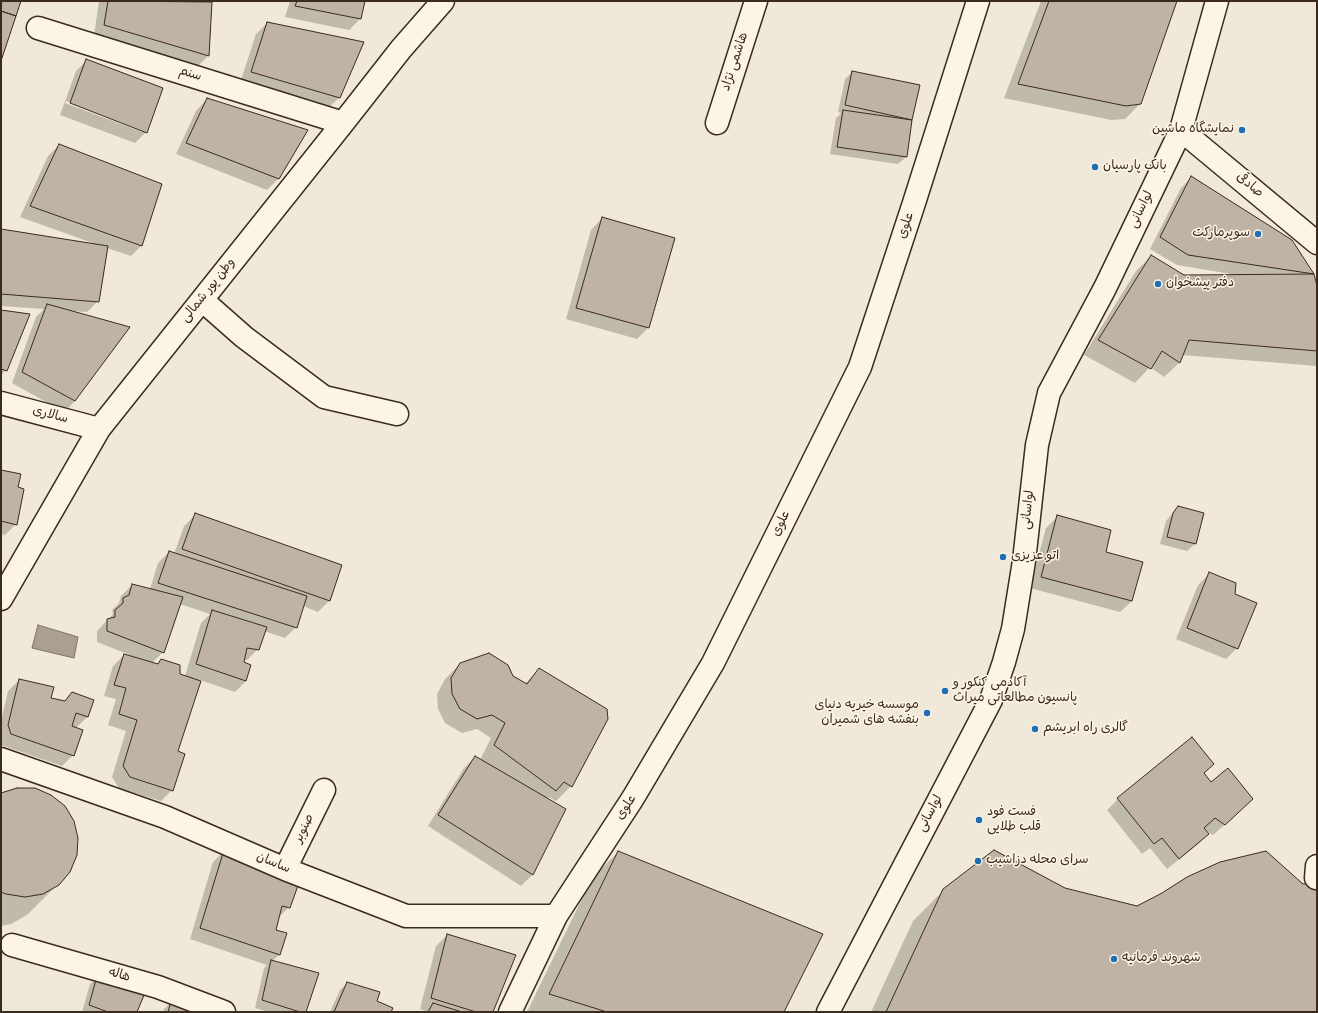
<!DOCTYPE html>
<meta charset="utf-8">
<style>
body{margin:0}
#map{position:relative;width:1318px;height:1013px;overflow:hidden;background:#f0e9d9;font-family:"Gochi Hand",sans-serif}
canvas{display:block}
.frame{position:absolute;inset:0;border:2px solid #3b2a1e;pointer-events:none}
</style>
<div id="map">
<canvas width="1318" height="1013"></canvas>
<div class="frame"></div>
</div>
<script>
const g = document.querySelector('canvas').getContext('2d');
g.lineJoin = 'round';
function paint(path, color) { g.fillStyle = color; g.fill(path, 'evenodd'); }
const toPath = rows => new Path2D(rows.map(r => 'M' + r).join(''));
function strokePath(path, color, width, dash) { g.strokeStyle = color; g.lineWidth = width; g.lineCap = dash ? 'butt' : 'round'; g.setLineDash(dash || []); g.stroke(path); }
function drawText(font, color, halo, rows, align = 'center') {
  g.font = font + ' "Gochi Hand","Playpen Sans Arabic",sans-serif'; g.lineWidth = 3; g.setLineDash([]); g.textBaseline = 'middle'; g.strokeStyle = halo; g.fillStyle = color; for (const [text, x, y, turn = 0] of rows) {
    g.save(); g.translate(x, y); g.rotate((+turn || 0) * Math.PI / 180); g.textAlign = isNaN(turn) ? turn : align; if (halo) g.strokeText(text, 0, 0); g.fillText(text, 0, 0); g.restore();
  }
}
const water = toPath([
 [38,625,78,637,74,658,32,648,38,625]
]);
const shadow = toPath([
 [99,1,206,1,211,3,208,56,197,67,94,36],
 [290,1,364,1,360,19,349,30,285,17],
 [1041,1,1176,1,1140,104,1125,119,1111,120,1004,98],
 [267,23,340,97,328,108,240,83,256,34],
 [87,60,146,132,135,143,60,115,76,71],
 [66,101,142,129,142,132,65,103],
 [852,72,919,86,911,120,906,157,898,164,830,154,836,118,841,113,838,112,845,79],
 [207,99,278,179,267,190,176,154,196,111],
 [59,145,142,245,131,256,107,248,98,301,87,312,73,311,75,401,64,412,12,383,36,317,44,309,1,306,1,230,98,245,20,217,48,156],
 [1192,177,1292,241,1313,274,1317,289,1317,366,1182,355,1179,363,1164,377,1150,367,1135,383,1084,355,1136,271,1151,256,1184,276,1237,276,1237,275,1177,265,1150,249,1181,188],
 [602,218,673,239,648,328,637,339,566,319,591,230],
 [1,311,6,370,1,375],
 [1,471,17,488,16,524,5,535,1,534],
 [1178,507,1203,514,1195,544,1187,551,1160,544,1166,521],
 [195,515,341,565,329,601,318,612,303,606,296,627,285,638,264,631,258,649,247,660,243,660,246,681,235,692,200,680,177,752,172,790,161,801,119,788,112,777,126,731,108,725,116,699,104,696,113,666,124,655,129,656,130,655,97,642,97,631,113,614,112,610,119,603,121,596,132,585,150,589,158,563,169,552,174,554,184,526],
 [180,604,210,614,201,623,185,676,178,674,162,660,157,665,152,663,163,652],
 [1057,517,1104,553,1132,601,1120,612,1030,588,1046,528],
 [1209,574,1234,595,1237,648,1226,659,1176,639,1198,585],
 [460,664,512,676,525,684,539,669,571,786,556,801,549,797,547,799,565,809,532,875,521,886,428,826,464,768,475,757,480,760,491,738,477,729,462,733,445,723,438,709,437,694,445,679],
 [19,680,50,699,64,702,72,694,93,701,87,717,75,729,73,755,62,766,1,745,1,721,8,691],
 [1213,764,1204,774,1211,783,1241,810,1213,835,1204,830,1208,834,1197,845,1167,869,1150,848,1142,854,1107,810,1118,799],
 [1,794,58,884,27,915,11,924,1,926],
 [224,851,289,907,278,918,274,931,286,933,279,955,272,961,305,1012,269,1012,255,1008,264,968,267,965,190,939,213,862],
 [618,852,783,1012,527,1012,592,878],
 [1065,889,1137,907,1317,1012,871,1012,913,921,944,890],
 [447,935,492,1012,425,1012,426,1011,420,1009,436,946],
 [98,977,136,1012,82,1012,90,984],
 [347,983,390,1012,330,1012,340,990],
 [171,1002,199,1012,163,1012,164,1009]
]);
const building = toPath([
 [1,1,21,1,16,16,1,11,1,1],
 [108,1,212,2,209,56,104,25,108,1],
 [297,1,365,1,361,19,295,6,297,1],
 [1049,1,1177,1,1141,104,1126,106,1018,84,1049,1],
 [1,11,16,16,1,61,1,11],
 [267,22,364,42,340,98,251,72,267,22],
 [86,59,163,88,147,133,70,103,86,59],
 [852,71,920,85,912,120,845,105,852,71],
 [207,98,308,130,279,179,186,143,207,98],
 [843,110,912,120,907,157,837,147,843,110],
 [59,144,162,184,142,246,30,206,59,144],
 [1191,176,1292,240,1314,274,1188,255,1160,237,1191,176],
 [602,217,675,238,649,328,576,308,602,217],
 [1,229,108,246,99,302,1,294,1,229],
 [1151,255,1184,275,1314,274,1317,286,1317,351,1189,340,1180,363,1162,351,1151,369,1098,340,1151,255],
 [47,304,130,327,75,401,22,372,47,304],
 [1,310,30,314,7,371,1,369,1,310],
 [1,470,21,474,18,487,24,489,17,525,1,521,1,470],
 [1178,506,1204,513,1196,544,1167,537,1173,513,1178,506],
 [195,513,342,565,330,601,182,549,195,513],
 [1057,515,1111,530,1106,552,1143,562,1132,601,1041,577,1057,515],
 [169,551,307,596,297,628,158,583,169,551],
 [1209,572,1236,583,1235,594,1257,603,1238,649,1187,628,1209,572],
 [132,584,183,597,164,653,107,631,107,619,115,617,115,610,123,603,123,598,129,595,132,584],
 [212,610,267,627,259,650,247,648,244,662,251,665,246,681,196,664,212,610],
 [489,653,508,665,513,676,527,684,539,668,607,709,608,719,572,787,564,782,556,791,494,745,505,723,492,715,477,719,460,709,452,694,451,678,460,663,489,653],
 [124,654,158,664,161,659,180,665,180,674,201,681,178,751,185,754,173,791,130,777,123,766,137,720,119,714,126,688,114,685,124,654],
 [19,679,54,687,51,698,65,701,72,692,94,700,88,717,76,713,72,726,83,730,74,756,11,734,8,725,19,679],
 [1192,737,1214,764,1204,773,1211,782,1228,768,1253,799,1225,825,1215,818,1204,828,1209,834,1179,859,1162,838,1154,844,1117,798,1192,737],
 [475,756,566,809,533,875,438,815,475,756],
 [17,788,35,788,51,795,65,806,74,821,78,838,77,855,70,872,59,885,43,894,25,897,6,894,1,892,1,793,17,788],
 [224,850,300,880,290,908,282,906,276,930,287,933,280,955,200,928,224,850],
 [994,850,1065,888,1137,906,1162,893,1187,877,1220,862,1266,851,1303,884,1317,883,1317,1012,886,1012,943,889,994,850],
 [618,851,823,934,784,1012,607,1012,549,994,618,851],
 [447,934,516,955,493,1012,476,1012,431,998,447,934],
 [271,960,319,973,306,1012,300,1012,262,1000,271,960],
 [97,976,147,988,137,1012,108,1012,89,1005,97,976],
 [347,982,380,992,377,1001,393,1008,391,1012,334,1012,347,982],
 [171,1001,202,1012,168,1012,171,1001],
 [433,1003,462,1012,428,1012,433,1003]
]);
const street = toPath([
 [38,28,343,123],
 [717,123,756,1],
 [1181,130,1317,243],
 [202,300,244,337,324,397,397,414],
 [1,403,99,429],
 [1,599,99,429,343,123,401,49,443,1],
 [1,759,165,817,285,869,406,916,556,916],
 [285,869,324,790],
 [1316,878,1317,866],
 [12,945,158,987,224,1012],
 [510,1012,556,916,633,798,713,663,860,367,914,203,978,1]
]);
const secondary = toPath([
 [828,1012,991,700,1004,662,1013,629,1024,561,1037,445,1049,393,1105,288,1181,130,1217,1]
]);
const markers = [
 [1242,130,4,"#1f6fb2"],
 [1095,167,4,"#1f6fb2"],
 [1258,234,4,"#1f6fb2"],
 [1158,284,4,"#1f6fb2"],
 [1003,557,4,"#1f6fb2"],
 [945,691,4,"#1f6fb2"],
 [927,713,4,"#1f6fb2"],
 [1035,729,4,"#1f6fb2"],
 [979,820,4,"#1f6fb2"],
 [978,861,4,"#1f6fb2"],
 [1114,959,4,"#1f6fb2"]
];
const streetNames = [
 ["هاشمی نژاد",736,62,-72],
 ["سنم",190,75,17],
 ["صادقی",1249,186,40],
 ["لواسانی",1142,210,-64],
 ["علوی",907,226,-72],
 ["وطن پور شمالی",209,291,-51],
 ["سالاری",50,416,15],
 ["لواسانی",1029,510,-84],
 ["علوی",782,524,-64],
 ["علوی",627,808,-57],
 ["لواسانی",931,814,-62],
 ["صنوبر",305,829,-64],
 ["ساسان",273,864,23],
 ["هاله",119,976,16]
];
const poiNames = [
 ["نمایشگاه ماشین",1234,130,"right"],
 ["بانک پارسیان",1103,167],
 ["سوپرمارکت",1250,234,"right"],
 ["دفتر پیشخوان",1166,284],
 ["اتو عزیزی",1011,557],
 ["آکادمی کنکور و",953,684],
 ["پانسیون مطالعاتی میراث",953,699],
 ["موسسه خیریه دنیای",919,706,"right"],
 ["بنفشه های شمیران",919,721,"right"],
 ["گالری راه ابریشم",1043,729],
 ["فست فود",987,813],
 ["قلب طلایی",987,828],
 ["سرای محله دزاشیب",986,861],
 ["شهروند فرمانیه",1122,959]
];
paint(water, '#aaa091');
strokePath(water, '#7e7163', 1);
paint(shadow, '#0003');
paint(building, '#beb3a4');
strokePath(building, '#3b2a1e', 1);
strokePath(street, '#3b2a1e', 25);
strokePath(secondary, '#3b2a1e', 25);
strokePath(street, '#fcf5e5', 22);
strokePath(secondary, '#fcf5e5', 22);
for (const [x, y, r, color] of markers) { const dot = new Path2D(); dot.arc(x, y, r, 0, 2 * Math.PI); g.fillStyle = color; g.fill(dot); strokePath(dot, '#fcf5e5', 1.5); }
drawText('13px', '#3b2a1e', '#fcf5e5', streetNames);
drawText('13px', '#3b2a1e', '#fcf5e5', poiNames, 'left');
</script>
